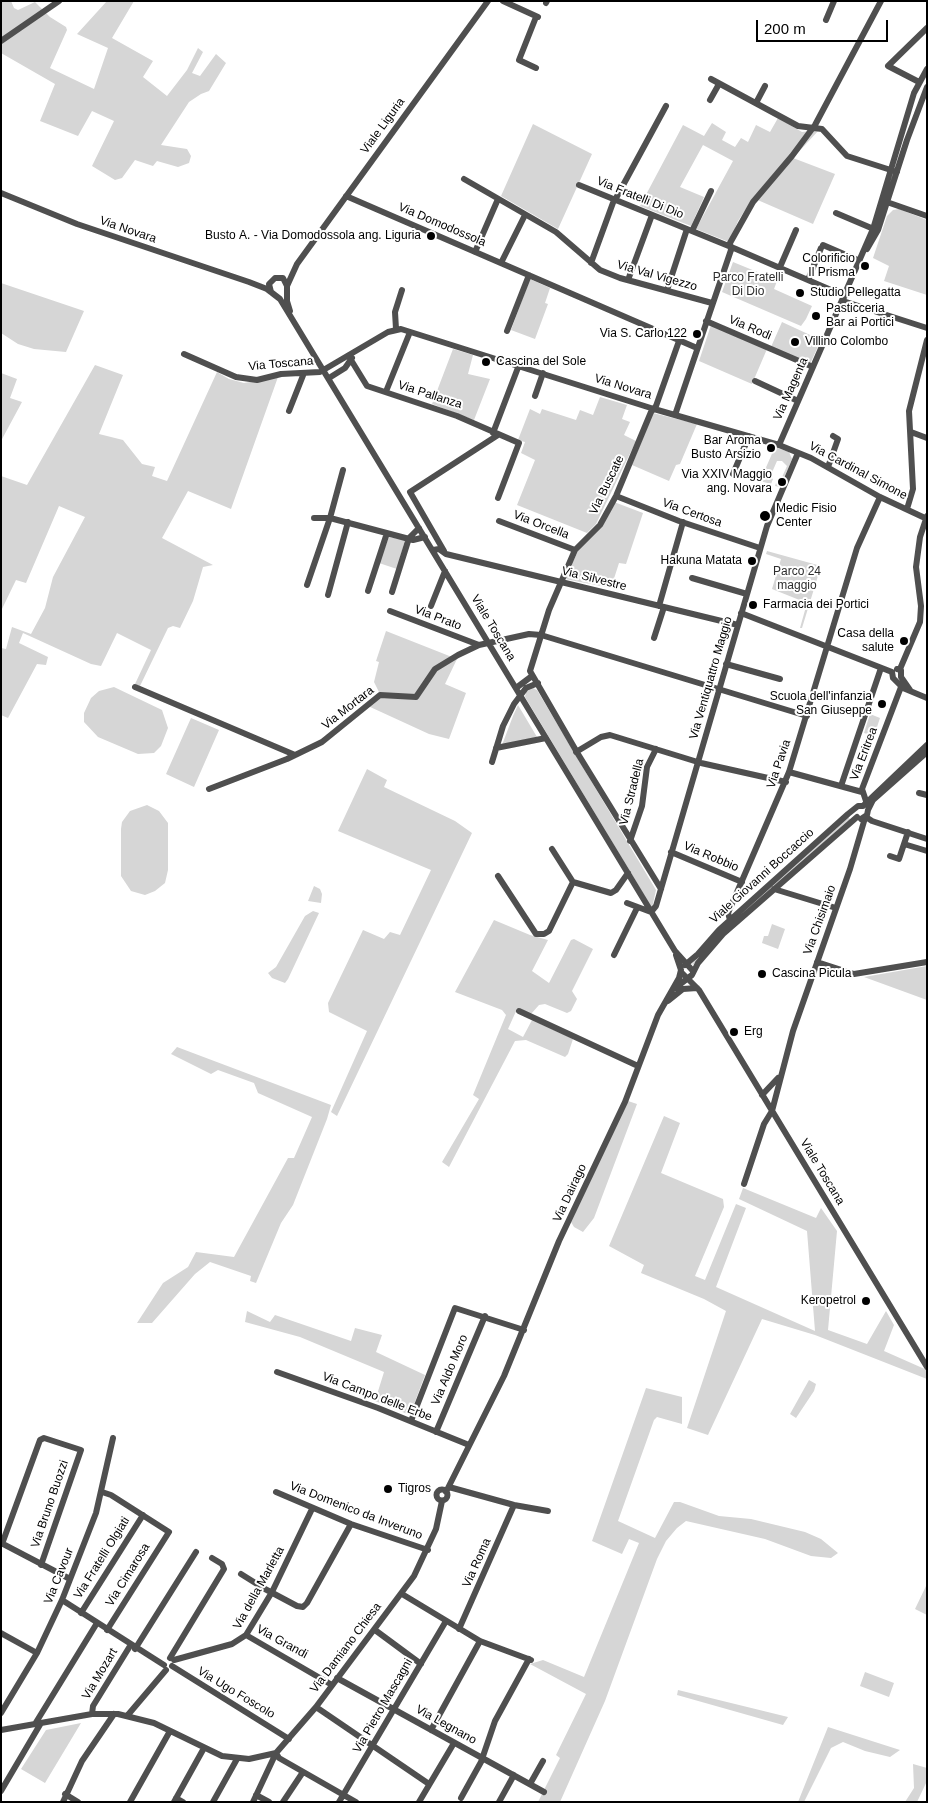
<!DOCTYPE html>
<style>
body{margin:0}
#map{position:relative;width:928px;height:1803px;overflow:hidden;background:#fff;font-family:Arial,sans-serif}
canvas{display:block}
.frame{position:absolute;inset:0;border:2px solid #000;pointer-events:none}
.scale{position:absolute;left:756px;top:20px;width:132px;height:22px;box-sizing:border-box;border:2px solid #000;border-top:0;padding-left:6px;font-size:15px;line-height:18px;white-space:nowrap;color:#000;-webkit-text-stroke:4px #fff;paint-order:stroke}
</style>
<div id="map">
<canvas width="928" height="1803"></canvas>
<div class="frame"></div>
<div class="scale">200 m</div>
</div>
<script>
const g = document.querySelector('canvas').getContext('2d');
g.lineJoin = 'round';
function paint(path, color) { g.fillStyle = color; g.fill(path, 'evenodd'); }
const toPath = rows => new Path2D(rows.map(r => 'M' + r).join(''));
function strokePath(path, color, width, dash) { g.strokeStyle = color; g.lineWidth = width; g.lineCap = dash ? 'butt' : 'round'; g.setLineDash(dash || []); g.stroke(path); }
function drawText(font, color, halo, rows, align = 'center') {
  g.font = font + ' Arial,sans-serif'; g.lineWidth = 4; g.setLineDash([]); g.textBaseline = 'middle'; g.strokeStyle = halo; g.fillStyle = color; for (const [text, x, y, turn = 0] of rows) {
    g.save(); g.translate(x, y); g.rotate((+turn || 0) * Math.PI / 180); g.textAlign = isNaN(turn) ? turn : align; if (halo) g.strokeText(text, 0, 0); g.fillText(text, 0, 0); g.restore();
  }
}
const green = toPath([
 [1,1,11,1,14,8,18,10,35,2,50,17,66,27,67,30,50,68,94,89,108,48,77,34,107,1,134,1,112,38,153,61,143,77,167,96,187,70,198,48,203,52,192,73,200,76,216,54,226,63,209,91,201,94,189,102,161,145,187,149,191,156,189,163,178,167,157,161,153,166,135,160,122,178,115,180,92,166,114,121,92,111,78,136,40,121,55,84,1,53],
 [778,118,802,132,819,130,793,158,835,174,813,224,753,198,738,221,729,242,696,229,733,161,703,145,680,187,704,197,691,226,640,206,683,125,704,136,712,123,726,132,722,140,735,147,741,138,748,142,756,125,770,132],
 [533,124,592,154,558,229,501,196],
 [899,209,927,220,927,295,884,281,889,266,873,258,887,216,893,210],
 [733,262,772,278,777,281,774,289,812,306,806,319,801,326,722,292],
 [530,279,550,288,545,303,548,304,535,339,511,330],
 [1,283,84,311,66,352,34,349,18,344,1,333],
 [782,322,821,340,810,364,771,347],
 [711,325,767,349,752,384,699,361],
 [453,349,473,355,468,374,490,379,474,420,432,404],
 [95,365,123,375,99,434,123,440,142,464,155,467,152,476,167,481,217,372,229,379,244,383,278,377,231,509,188,491,162,538,213,565,203,567,193,601,180,628,173,626,168,628,140,686,135,684,151,650,117,633,101,666,91,664,23,633,19,643,48,657,46,665,37,664,8,718,1,715,1,648,6,649,12,627,31,634,45,608,53,577,85,517,59,506,26,583,16,580,1,611,1,476,27,485],
 [1,373,17,379,10,398,22,402,1,441],
 [600,397,627,405,622,419,630,422,624,435,636,441,596,524,587,533,517,505,535,460,521,453,525,442,518,440,530,409,540,414,542,409,576,420,580,410,593,415],
 [653,413,697,424,680,464,676,465,669,481,632,465],
 [775,447,789,452,792,459,780,487,775,486,776,483,779,484,787,466,782,461,777,461,770,477,773,479,771,484,760,481],
 [614,502,643,513,626,564,619,563,611,588,565,579,578,551],
 [389,537,405,540,397,569,379,563],
 [767,551,821,566,802,628,800,628,807,603,772,589,781,559,766,554],
 [386,631,457,659,445,684,466,693,449,739,429,734,368,706,379,692,374,682,379,662,376,661],
 [114,687,162,710,168,728,161,746,154,753,138,754,98,737,84,722,84,713,91,698,99,691],
 [533,688,537,690,656,890,652,908,525,697,526,692],
 [518,705,537,737,502,745,513,716],
 [870,714,880,718,874,736,864,733],
 [191,718,219,730,194,787,166,774],
 [367,769,387,780,384,787,455,821,472,833,337,1116,331,1112,367,1031,329,1012,328,1003,363,930,384,939,390,932,400,935,431,870,338,831],
 [147,805,159,811,168,823,168,870,165,883,155,891,145,895,131,891,121,876,121,829,122,822,130,811],
 [848,817,851,820,739,917,693,965,692,964,716,936],
 [314,886,320,889,322,894,321,903,308,901],
 [313,911,319,913,288,979,285,983,272,978,268,973,276,967,305,916],
 [494,920,530,935,548,940,532,971,549,983,571,940,574,939,593,949,572,991,577,999,571,1011,567,1013,545,1004,539,1005,531,1014,517,1009,508,1029,523,1037,532,1020,573,1039,568,1054,565,1057,526,1040,515,1041,449,1167,442,1162,479,1099,473,1095,506,1015,502,1010,455,992],
 [772,924,785,929,778,949,762,943,764,936,768,936],
 [927,966,927,1000,864,977],
 [177,1047,331,1105,327,1119,293,1205,281,1223,256,1283,250,1281,251,1276,210,1262,195,1274,152,1323,137,1323,163,1283,188,1267,196,1252,234,1257,288,1158,294,1158,312,1117,258,1093,254,1083,218,1070,211,1074,171,1054],
 [628,1101,637,1104,594,1218,583,1232,574,1227,571,1222],
 [664,1116,680,1123,661,1173,723,1199,724,1207,695,1276,705,1280,736,1204,746,1208,716,1287,815,1331,807,1231,739,1199,743,1188,816,1218,821,1208,837,1231,828,1330,867,1344,886,1311,894,1325,884,1351,927,1370,927,1379,815,1335,762,1319,708,1435,687,1428,726,1311,704,1299,641,1273,644,1265,609,1246],
 [247,1311,270,1322,275,1315,351,1341,355,1328,382,1335,376,1352,425,1375,410,1415,375,1401,384,1372,300,1337,245,1322],
 [809,1380,816,1384,814,1391,796,1418,790,1414],
 [646,1388,682,1397,682,1424,657,1417,654,1420,618,1521,655,1538,674,1502,680,1502,719,1516,751,1519,805,1532,821,1539,838,1553,831,1558,811,1556,765,1539,686,1521,677,1528,666,1541,657,1559,605,1701,560,1802,538,1802,560,1758,556,1755,586,1694,530,1664,543,1660,584,1677,639,1543,629,1539,622,1554,592,1541],
 [927,1584,927,1615,915,1609],
 [865,1672,894,1683,889,1697,860,1686],
 [678,1690,788,1717,783,1725,677,1695],
 [81,1723,45,1783,21,1769,46,1730],
 [828,1727,900,1750,890,1757,865,1751,843,1742,831,1748,804,1802,798,1802],
 [913,1764,927,1768,927,1781,917,1802,905,1802,914,1788]
]);
const minor = toPath([
 [503,1,538,17],
 [546,3,547,1],
 [826,20,834,1],
 [1,41,59,1],
 [536,68,519,60,536,17],
 [711,79,798,126,822,129,847,156,897,172],
 [919,82,888,66,927,28],
 [710,100,719,84],
 [756,103,765,86],
 [464,179,556,232,600,270,620,278,712,303],
 [579,185,736,249,845,296],
 [1,193,77,224,249,282,267,289,280,299,675,951,693,971],
 [346,196,697,348],
 [615,200,666,106],
 [884,201,927,216],
 [836,213,876,230],
 [692,231,711,191],
 [823,245,860,261],
 [867,249,878,230,907,140,927,87],
 [475,252,498,199],
 [501,263,525,215],
 [591,263,614,200],
 [780,267,796,230],
 [628,280,652,215],
 [808,280,821,248],
 [667,290,687,229],
 [271,292,269,284,275,278,283,278,287,286],
 [843,301,927,328],
 [290,311,287,301,287,286,297,264,488,1],
 [706,321,813,367],
 [396,329,395,312,402,290],
 [507,331,529,275],
 [184,354,236,377,257,380,281,374,320,372,388,332,401,329,654,409,779,445,811,458,880,497,925,518],
 [351,360,367,386,457,416,519,443,498,498],
 [329,378,345,368,352,358],
 [755,381,798,401],
 [387,389,410,332],
 [535,396,543,373],
 [289,411,304,373],
 [675,415,731,250,730,243,753,202,792,156,815,125,881,1],
 [911,432,927,438],
 [493,433,519,365],
 [779,445,873,229,914,93,927,69],
 [828,467,838,439,833,436],
 [733,474,749,436],
 [616,496,679,521,760,548],
 [907,509,913,489,909,411,927,340],
 [314,518,330,518,413,540,425,537],
 [499,521,575,550],
 [433,550,439,549,446,554,738,625],
 [444,551,410,492,498,435],
 [692,578,747,594],
 [307,585,330,518,343,470],
 [368,591,387,533],
 [392,592,409,538,419,528],
 [328,595,348,522],
 [431,606,445,571],
 [659,606,683,522],
 [390,611,479,645],
 [741,613,892,672],
 [654,638,664,607],
 [726,664,780,679],
 [897,669,901,670,901,677,910,690],
 [900,669,920,622,921,606,916,567,920,537,927,516],
 [892,672,893,678,903,688,927,698],
 [135,687,295,755],
 [516,688,532,676],
 [496,748,546,738],
 [576,752,601,737,610,735,701,763,786,782],
 [492,762,503,726,514,704,526,688,538,683],
 [789,772,862,792],
 [841,786,881,668],
 [209,789,287,759,322,742,380,695,416,697,435,669,458,655,479,645,529,634,541,635,807,716],
 [919,793,927,795],
 [866,801,862,789,901,687],
 [866,817,872,821,927,839],
 [861,819,867,815,868,810,873,800,927,752],
 [630,841,642,806,647,767,656,749],
 [904,844,927,851],
 [552,849,573,882,611,893,616,890,628,873],
 [671,852,742,882],
 [890,856,899,859,908,832],
 [498,876,536,934,544,934,549,931,573,882],
 [661,889,578,754,530,671,549,610,575,550,600,525,616,496,651,412,656,406,679,341],
 [774,889,836,908],
 [627,903,651,912,656,906,767,526,798,453],
 [730,920,728,913,789,772,857,548,880,497],
 [614,955,637,908],
 [817,962,854,974,927,962],
 [685,965,698,954,719,930,848,814,858,806,863,806,927,745],
 [681,972,699,990,927,1367],
 [675,988,692,975,698,963,723,934,857,817],
 [668,1001,683,989,697,988],
 [519,1011,638,1066],
 [762,1095,778,1078],
 [744,1184,764,1124,772,1111,793,1031,850,869,865,818],
 [277,1372,378,1408,469,1445],
 [411,1421,455,1308,524,1330],
 [436,1432,485,1316],
 [449,1487,514,1505,548,1511],
 '436.5 1495a5.5 5.5 0 1 1 11 0a5.5 5.5 0 1 1-11 0Z',
 [102,1492,111,1495,169,1532,107,1630],
 [276,1492,351,1524,428,1550],
 [446,1492,504,1376,559,1241,625,1102,658,1015,679,978,681,970,676,955],
 [1,1543,70,1579],
 [2,1544,40,1440,44,1438,81,1450,41,1565],
 [241,1574,265,1589,297,1606,303,1607,307,1603,351,1524],
 [402,1594,480,1641,531,1660],
 [62,1600,164,1665],
 [81,1613,143,1515],
 [459,1629,514,1505],
 [375,1630,421,1664],
 [1,1633,37,1653],
 [246,1635,332,1685],
 [135,1649,196,1552],
 [170,1658,224,1569,222,1564,212,1558],
 [174,1660,232,1644,246,1635,272,1592,312,1509],
 [172,1666,289,1739],
 [337,1678,544,1792],
 [316,1707,429,1784],
 [1,1713,37,1653,62,1600,96,1513,113,1438],
 [92,1714,93,1706,130,1646],
 [127,1716,166,1670],
 [35,1724,97,1623],
 [1,1730,92,1714,118,1714,154,1723,222,1756,249,1759,276,1753],
 [431,1730,480,1641],
 [276,1753,279,1758,356,1802],
 [530,1784,543,1761],
 [1,1791,41,1723],
 [65,1794,78,1802],
 [256,1795,269,1802],
 [176,1798,183,1802],
 [461,1798,481,1762,495,1721,529,1659],
 [63,1802,82,1761,114,1714],
 [130,1802,170,1731],
 [174,1802,204,1748],
 [213,1802,237,1759],
 [253,1802,276,1753,316,1707,414,1576,436,1529,442,1501],
 [283,1802,303,1772],
 [339,1802,446,1621],
 [419,1802,454,1743],
 [499,1802,514,1775]
]);
const markers = [
 [431,236,5,"#000"],
 [865,266,5,"#000"],
 [800,293,5,"#000"],
 [816,316,5,"#000"],
 [697,334,5,"#000"],
 [795,342,5,"#000"],
 [486,362,5,"#000"],
 [771,448,5,"#000"],
 [782,482,5,"#000"],
 [765,516,6,"#000"],
 [752,561,5,"#000"],
 [753,605,5,"#000"],
 [904,641,5,"#000"],
 [882,704,5,"#000"],
 [762,974,5,"#000"],
 [734,1032,5,"#000"],
 [866,1301,5,"#000"],
 [388,1489,5,"#000"]
];
const streetNames = [
 ["Viale Liguria",383,126,-54],
 ["Via Fratelli Di Dio",640,198,22],
 ["Via Domodossola",442,225,23],
 ["Via Novara",128,230,19],
 ["Via Val Vigezzo",657,276,16],
 ["Via Rodi",750,328,23],
 ["Via Toscana",281,364,-5],
 ["Via Novara",623,387,17],
 ["Via Magenta",791,389,-66],
 ["Via Pallanza",430,395,18],
 ["Via Cardinal Simone",858,471,28],
 ["Via Buscate",607,485,-64],
 ["Via Certosa",692,513,20],
 ["Via Orcella",541,525,21],
 ["Via Silvestre",594,579,14],
 ["Via Prato",438,618,21],
 ["Viale Toscana",493,628,59],
 ["Via Ventiquattro Maggio",711,678,-74],
 ["Via Mortara",348,708,-38],
 ["Via Eritrea",864,754,-69],
 ["Via Pavia",779,764,-71],
 ["Via Stradella",632,792,-76],
 ["Via Robbio",711,857,23],
 ["Viale Giovanni Boccaccio",762,876,-42],
 ["Via Chisimaio",820,920,-70],
 ["Viale Toscana",822,1172,59],
 ["Via Dairago",570,1193,-65],
 ["Via Aldo Moro",450,1370,-67],
 ["Via Campo delle Erbe",377,1397,21],
 ["Via Bruno Buozzi",50,1504,-71],
 ["Via Domenico da Inveruno",356,1511,21],
 ["Via Fratelli Olgiati",102,1558,-58],
 ["Via Roma",477,1563,-66],
 ["Via Cimarosa",128,1575,-58],
 ["Via Cavour",59,1576,-68],
 ["Via della Marletta",259,1588,-61],
 ["Via Grandi",282,1642,29],
 ["Via Damiano Chiesa",346,1648,-53],
 ["Via Mozart",100,1674,-59],
 ["Via Ugo Foscolo",236,1693,31],
 ["Via Pietro Mascagni",383,1706,-60],
 ["Via Legnano",446,1725,29]
];
const poiNames = [
 ["Busto A. - Via Domodossola ang. Liguria",421,236],
 ["Colorificio",855,259],
 ["Il Prisma",855,273],
 ["Studio Pellegatta",810,293,"left"],
 ["Pasticceria",826,309,"left"],
 ["Bar ai Portici",826,323,"left"],
 ["Via S. Carlo 122",687,334],
 ["Villino Colombo",805,342,"left"],
 ["Cascina del Sole",496,362,"left"],
 ["Bar Aroma",761,441],
 ["Busto Arsizio",761,455],
 ["Via XXIV Maggio",772,475],
 ["ang. Novara",772,489],
 ["Medic Fisio",776,509,"left"],
 ["Center",776,523,"left"],
 ["Hakuna Matata",742,561],
 ["Farmacia dei Portici",763,605,"left"],
 ["Casa della",894,634],
 ["salute",894,648],
 ["Scuola dell'infanzia",872,697],
 ["San Giuseppe",872,711],
 ["Cascina Picula",772,974,"left"],
 ["Erg",744,1032,"left"],
 ["Keropetrol",856,1301],
 ["Tigros",398,1489,"left"]
];
const parkNames = [
 ["Parco Fratelli",748,278],
 ["Di Dio",748,292],
 ["Parco 24",797,572],
 ["maggio",797,586]
];
paint(green, '#d6d6d6');
strokePath(minor, '#4f4f4f', 6);
for (const [x, y, r, color] of markers) { const dot = new Path2D(); dot.arc(x, y, r, 0, 2 * Math.PI); g.fillStyle = color; g.fill(dot); strokePath(dot, '#fff', 2); }
drawText('12px', '#000', '#fff', streetNames);
drawText('12px', '#000', '#fff', poiNames, 'right');
drawText('12px', '#2d2d2d', '#fff', parkNames);
</script>
